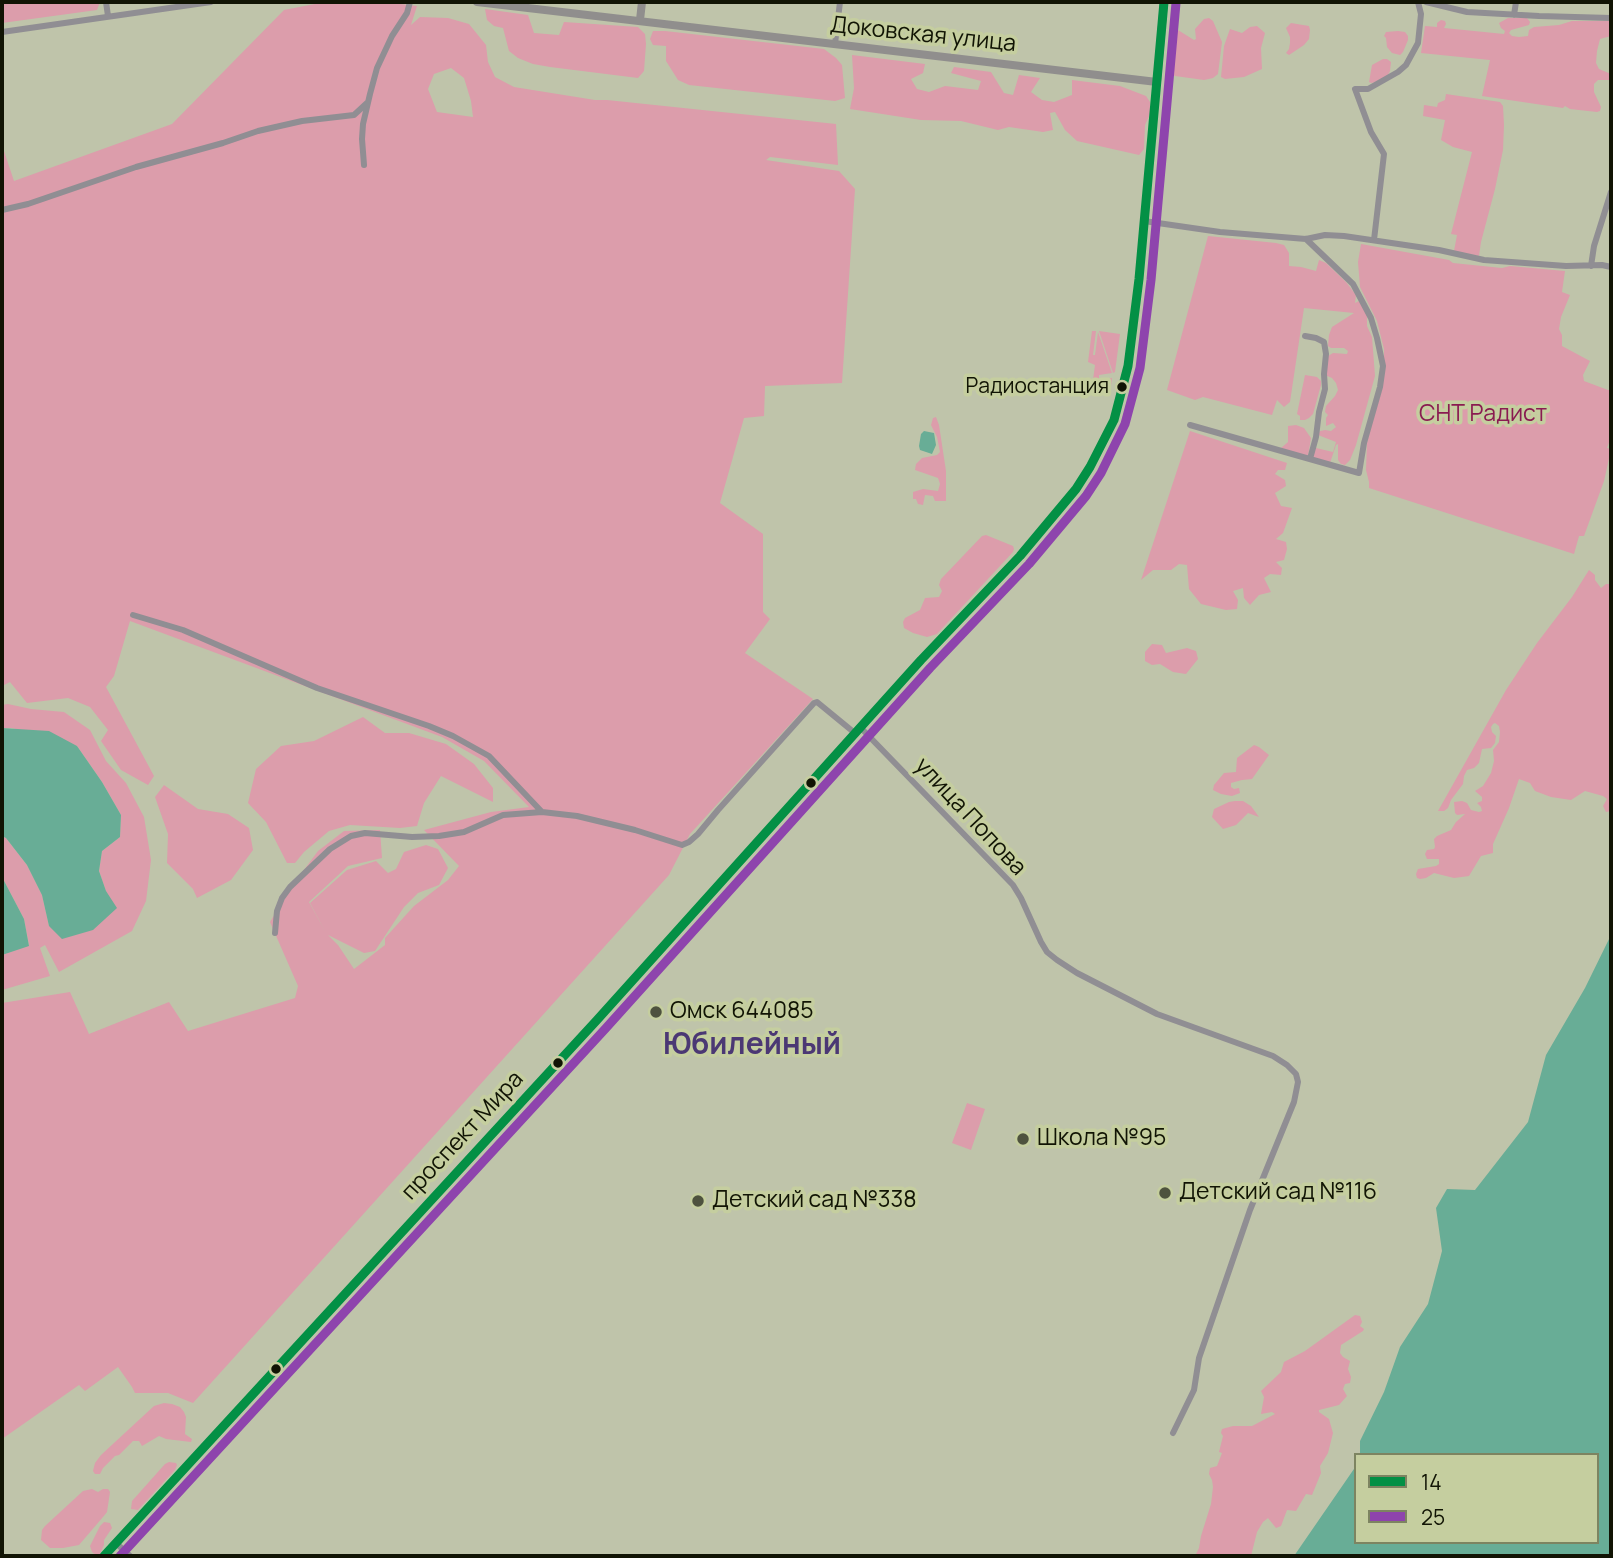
<!DOCTYPE html>
<meta charset="utf-8">
<style>
body{margin:0}
#map{position:relative;width:1613px;height:1558px;overflow:hidden;background:#bfc4aa;font-family:Manrope,sans-serif}
canvas{display:block}
.frame{position:absolute;inset:0;border:4px solid #111404;pointer-events:none}
.legend{position:absolute;left:1354px;top:1453px;width:245px;height:91px;box-sizing:border-box;background:#c5ce9f;border:2px solid #7d8461;margin:0;padding:9px 12px;list-style:none;font-size:21px;color:#111404}
.legend li{display:flex;align-items:center;gap:14px;height:35px}
.legend b{width:35px;border:2px solid #7d8461}
</style>
<div id="map">
<canvas width="1613" height="1558"></canvas>
<div class="frame"></div>
<ul class="legend">
<li><b style="height:9px;background:#039045"></b>14</li>
<li><b style="height:9px;background:#8e44ad"></b>25</li>
</ul>
</div>
<script>
const g = document.querySelector('canvas').getContext('2d');
g.lineJoin = 'round';
function paint(path, color) { g.fillStyle = color; g.fill(path, 'evenodd'); }
const toPath = rows => new Path2D(rows.map(r => 'M' + r).join(''));
function strokePath(path, color, width, dash) { g.strokeStyle = color; g.lineWidth = width; g.lineCap = dash ? 'butt' : 'round'; g.setLineDash(dash || []); g.stroke(path); }
function drawText(font, color, halo, rows, align = 'center') {
  g.font = font + ' Manrope,sans-serif'; g.lineWidth = 7; g.setLineDash([]); g.textBaseline = 'middle'; g.strokeStyle = halo; g.fillStyle = color; for (const [text, x, y, turn = 0] of rows) {
    g.save(); g.translate(x, y); g.rotate((+turn || 0) * Math.PI / 180); g.textAlign = isNaN(turn) ? turn : align; if (halo) g.strokeText(text, 0, 0); g.fillText(text, 0, 0); g.restore();
  }
}
const green = toPath([
 [2,2,100,2,97,10,2,23],
 [325,2,384,2,417,6,411,25,420,17,448,18,469,24,486,45,488,62,495,77,514,87,595,100,607,100,836,124,838,165,770,157,766,160,839,171,855,189,842,383,765,386,764,416,744,418,720,503,763,534,763,612,770,619,745,653,813,699,690,834,669,875,193,1403,168,1393,135,1393,132,1387,118,1367,85,1391,79,1385,2,1439,2,1003,70,992,89,1034,169,1002,188,1031,295,998,298,986,270,922,295,882,318,851,344,831,380,830,382,858,348,866,309,902,326,933,310,903,347,870,376,861,388,873,396,869,404,852,426,845,438,849,448,868,439,885,418,893,404,907,375,951,364,953,328,935,338,945,354,969,385,945,385,938,414,906,448,880,459,866,424,830,491,812,529,807,484,761,442,737,130,621,114,676,106,687,154,776,148,785,121,770,101,741,108,730,90,707,68,698,27,703,10,682,2,686,2,145,14,181,172,124,284,10],
 [451,68,464,78,471,101,473,117,437,112,428,89,434,74],
 [485,9,528,15,534,33,559,35,564,22,638,27,645,34,646,44,644,71,638,78,550,67,533,64,518,58,509,51,503,28,494,26,487,20],
 [1209,18,1213,21,1222,42,1218,74,1213,78,1204,80,1175,76,1171,74,1168,68,1170,32,1178,30,1194,40,1196,39,1195,29,1204,19],
 [1508,18,1527,18,1530,22,1529,25,1511,30,1509,33,1512,36,1519,37,1528,36,1529,30,1534,27,1559,25,1572,21,1611,21,1611,36,1600,39,1597,51,1596,63,1599,69,1611,74,1611,80,1598,80,1594,84,1594,92,1601,107,1600,111,1597,112,1570,109,1565,106,1563,108,1482,96,1490,60,1421,53,1425,26,1437,27,1437,23,1441,20,1445,21,1446,24,1444,28,1504,34,1505,31,1501,28,1499,23],
 [1291,23,1309,26,1310,30,1309,39,1304,45,1289,55,1286,53,1289,49,1290,43,1290,37,1286,28],
 [1257,26,1265,33,1261,48,1262,69,1244,77,1225,79,1221,77,1224,46,1230,29,1242,33,1250,27],
 [653,31,665,31,824,49,836,58,842,65,845,98,835,101,689,85,678,80,666,61,666,46,653,45,650,39],
 [1398,31,1405,32,1408,36,1408,40,1403,52,1400,55,1392,53,1387,47,1386,38,1384,36,1386,32],
 [852,55,925,64,923,73,911,79,917,89,929,92,945,86,978,90,981,81,951,73,954,67,991,72,1004,93,1013,95,1019,75,1040,78,1031,92,1042,100,1054,102,1072,95,1072,80,1120,86,1146,96,1150,102,1150,114,1145,125,1144,149,1139,155,1077,141,1065,130,1055,112,1050,113,1053,130,1043,132,1009,127,998,130,961,121,921,120,850,109,854,88],
 [1383,59,1387,59,1391,62,1390,71,1388,75,1377,82,1371,83,1369,82,1372,65],
 [1446,94,1500,102,1503,106,1504,125,1503,150,1495,189,1481,242,1479,256,1454,251,1457,235,1451,234,1472,152,1453,147,1441,140,1445,120,1423,116,1424,105,1437,107,1438,103,1445,100],
 [1208,236,1276,243,1284,245,1289,253,1289,266,1301,267,1316,271,1319,260,1326,263,1346,282,1356,295,1355,303,1359,301,1362,303,1367,313,1367,326,1372,337,1375,376,1356,445,1350,460,1345,465,1341,464,1338,460,1338,444,1336,445,1330,463,1312,458,1316,448,1333,452,1336,442,1318,435,1320,431,1325,430,1331,431,1336,427,1333,423,1326,426,1326,418,1328,415,1325,412,1326,406,1335,396,1338,390,1336,383,1332,378,1325,375,1328,356,1333,353,1347,354,1348,351,1344,348,1331,348,1328,346,1329,335,1332,327,1354,313,1304,308,1290,402,1284,407,1277,400,1272,415,1203,397,1195,400,1167,390],
 [1361,244,1449,260,1453,263,1502,268,1510,266,1565,271,1562,292,1570,295,1561,317,1559,329,1562,335,1562,346,1590,361,1583,375,1584,381,1608,390,1611,390,1611,437,1607,448,1611,449,1608,463,1604,481,1584,536,1579,536,1574,554,1369,488,1369,482,1366,470,1367,443,1384,365,1384,349,1377,321,1360,287,1358,262],
 [1092,331,1096,331,1093,355,1095,355,1098,332,1112,373,1099,375,1099,379,1112,378,1111,386,1093,380,1095,365,1088,362],
 [1099,331,1120,334,1115,372,1113,373],
 [1305,375,1317,377,1321,381,1321,385,1313,414,1309,418,1305,420,1300,420,1300,416,1297,414],
 [936,417,939,425,946,471,946,501,935,501,933,496,925,495,923,505,918,504,916,499,913,499,913,492,923,489,938,491,940,484,938,478,915,470,916,464,922,458,937,455,940,452,937,437,931,425,933,418],
 [1296,425,1304,428,1311,438,1308,456,1280,449,1288,442,1288,426],
 [1190,431,1287,463,1285,470,1278,470,1275,474,1285,480,1286,486,1275,493,1281,506,1292,508,1283,533,1276,539,1286,542,1287,549,1284,560,1276,562,1282,568,1281,575,1270,574,1264,578,1271,592,1259,595,1250,605,1244,598,1243,588,1233,591,1238,600,1237,609,1226,610,1201,604,1189,589,1187,565,1179,564,1171,570,1153,570,1141,580],
 [986,535,1013,546,1014,549,1013,552,937,634,927,637,913,633,904,628,903,622,905,618,920,610,925,598,939,597,942,591,939,585,941,579,982,536],
 [1589,570,1595,575,1595,580,1601,588,1606,584,1611,584,1611,811,1606,812,1603,806,1607,799,1603,796,1585,791,1571,800,1551,797,1535,791,1530,783,1519,779,1509,808,1493,844,1493,853,1481,856,1469,876,1454,878,1434,873,1426,878,1420,879,1417,878,1416,874,1418,869,1436,866,1439,864,1439,859,1427,859,1425,854,1427,850,1434,849,1435,847,1434,839,1437,836,1451,830,1456,822,1465,814,1457,815,1455,813,1454,802,1462,801,1467,803,1471,810,1479,812,1482,811,1481,807,1477,803,1482,801,1482,797,1475,791,1483,786,1491,773,1494,761,1493,750,1499,742,1500,732,1499,726,1495,723,1493,724,1491,727,1492,732,1496,736,1495,743,1491,748,1482,749,1479,763,1474,768,1467,770,1464,776,1463,784,1451,800,1448,808,1444,811,1438,811,1506,690,1537,643,1572,597],
 [1152,644,1162,645,1166,653,1187,648,1196,651,1198,659,1186,674,1173,672,1160,664,1152,665,1145,661,1145,652],
 [8,704,31,709,64,712,90,730,106,761,126,783,144,817,151,860,146,901,132,931,59,972,45,945,40,948,50,976,2,990,2,955,29,945,24,919,2,877,2,836,6,838,27,865,42,895,49,926,106,891,99,871,102,851,120,837,121,815,102,782,77,746,12,728,2,728,2,705],
 [363,717,385,733,409,733,446,744,474,764,493,788,493,802,441,776,424,803,417,826,400,828,350,825,329,831,304,852,295,863,287,863,266,822,248,803,256,769,281,746,314,741],
 [1254,745,1259,747,1269,755,1252,779,1242,780,1231,783,1231,787,1234,789,1239,788,1240,793,1232,796,1221,794,1213,790,1214,785,1224,773,1236,772,1237,758],
 [164,785,198,809,228,814,249,828,253,850,231,880,197,898,193,889,167,863,168,834,155,797],
 [1235,801,1243,801,1251,806,1259,817,1248,813,1236,825,1223,829,1212,817,1214,809,1229,802],
 [967,1103,985,1109,971,1150,952,1143],
 [1355,1315,1360,1316,1362,1322,1360,1326,1364,1329,1363,1331,1341,1345,1340,1353,1343,1357,1350,1361,1348,1369,1351,1377,1350,1383,1345,1384,1343,1389,1347,1396,1339,1405,1319,1410,1319,1412,1329,1419,1333,1433,1328,1453,1320,1466,1321,1473,1312,1495,1306,1494,1296,1511,1287,1510,1281,1526,1276,1528,1268,1518,1263,1522,1257,1532,1251,1556,1195,1556,1199,1548,1201,1536,1211,1504,1213,1487,1212,1480,1209,1474,1210,1468,1217,1466,1222,1453,1219,1452,1223,1436,1221,1433,1222,1429,1233,1426,1252,1426,1275,1414,1272,1412,1261,1414,1264,1397,1261,1391,1281,1372,1284,1362,1305,1351],
 [164,1403,172,1404,180,1407,184,1412,186,1417,185,1434,192,1439,191,1442,166,1439,159,1436,142,1446,139,1441,133,1441,119,1455,115,1456,103,1468,100,1474,95,1474,93,1471,95,1463,101,1455,154,1406],
 [169,1462,176,1463,177,1465,175,1470,138,1510,131,1509,132,1501,165,1464],
 [92,1489,98,1492,103,1489,108,1489,110,1492,107,1512,103,1517,79,1545,63,1548,50,1548,41,1540,42,1530,45,1526,83,1491],
 [104,1522,110,1523,112,1528,104,1540,104,1545,99,1556,97,1556,92,1552,90,1546,100,1526]
]);
const water = toPath([
 [924,431,934,433,936,445,932,454,920,450,919,446,921,434],
 [2,728,49,731,77,746,102,782,121,815,120,837,102,851,99,871,106,891,117,908,93,930,62,939,49,926,42,895,27,865,6,838,2,836],
 [2,877,24,919,29,946,2,955],
 [1611,935,1611,1556,1294,1556,1356,1466,1356,1542,1597,1542,1597,1455,1360,1455,1360,1441,1384,1392,1400,1347,1428,1304,1442,1251,1436,1208,1447,1189,1475,1190,1528,1122,1546,1055,1585,988]
]);
const minor = toPath([
 [106,2,108,16],
 [1426,2,1467,12,1539,16,1611,18],
 [1514,15,1516,2],
 [2,32,211,2],
 [835,44,840,2],
 [364,165,362,139,363,124,370,94,377,68,392,36,407,13,410,2],
 [2,210,28,204,136,167,223,143,258,131,302,121,354,115,367,103],
 [1144,221,1220,232,1306,239,1325,235,1344,236,1439,250,1484,260,1566,266,1602,265,1611,267],
 [1374,240,1384,154,1371,132,1355,89,1368,89,1398,72,1406,65,1418,43,1421,14,1418,2],
 [1591,266,1594,246,1611,192],
 [1305,336,1316,338,1324,342,1326,354,1324,374,1325,389,1319,412,1316,437,1310,459],
 [1190,425,1359,473,1364,443,1380,387,1383,366,1377,338,1371,318,1353,284,1306,239],
 [133,615,183,630,317,688,429,726,453,736,489,756,542,812],
 [861,728,1013,885,1021,898,1041,942,1047,952,1057,960,1077,973,1157,1014,1273,1056,1287,1065,1296,1074,1298,1082,1294,1102,1250,1210,1199,1358,1194,1390,1173,1433],
 [275,933,277,911,282,898,290,887,330,849,351,836,365,833,412,837,439,836,464,832,503,815,542,812,577,816,635,830,682,845,689,842,698,834,718,810,814,703,817,702,856,734],
 [116,1543,130,1556],
 [104,1556,597,1020,921,660,1020,556,1076,489,1090,467,1114,420,1128,366,1139,279,1157,82]
]);
const major = toPath([
 [477,2,1157,82,1164,2],
 [640,20,642,2]
]);
const bus1 = toPath([
 [104,1556,597,1020,921,660,1020,556,1076,489,1090,467,1114,420,1128,366,1139,279,1164,2]
]);
const bus2 = toPath([
 [120,1556,606,1028,930,668,1029,564,1086,496,1101,473,1125,424,1140,368,1151,280,1176,3]
]);
const markers = [
 [1122,387,6,"#111404"],
 [811,783,6,"#111404"],
 [656,1012,7,"#4e523e"],
 [558,1063,6,"#111404"],
 [1023,1139,7,"#4e523e"],
 [1165,1193,7,"#4e523e"],
 [698,1201,7,"#4e523e"],
 [276,1369,6,"#111404"]
];
const busNames = [
 ["Радиостанция",1109,387]
];
const streetNames = [
 ["Доковская улица",923,35,6],
 ["улица Попова",970,817,47],
 ["проспект Мира",463,1136,-47]
];
const parkNames = [
 ["СНТ Радист",1483,415]
];
const poiNames = [
 ["Омск 644085",670,1012],
 ["Школа №95",1037,1139],
 ["Детский сад №116",1179,1193],
 ["Детский сад №338",712,1201]
];
const districtNames = [
 ["Юбилейный",752,1046]
];
paint(green, '#dc9dab');
paint(water, '#68ad96');
strokePath(minor, '#908e93', 6);
strokePath(major, '#908e8d', 8);
strokePath(bus1, '#039045', 9);
strokePath(bus2, '#8e44ad', 9);
for (const [x, y, r, color] of markers) { const dot = new Path2D(); dot.arc(x, y, r, 0, 2 * Math.PI); g.fillStyle = color; g.fill(dot); strokePath(dot, '#c5ce9f', 2.5); }
drawText('21px', '#111404', '#c5ce9f', busNames, 'right');
drawText('23px', '#111404', '#c5ce9f', streetNames);
drawText('23px', '#8a1b51', '#c5ce9f', parkNames);
drawText('23px', '#111404', '#c5ce9f', poiNames, 'left');
drawText('bold 30px', '#4b3874', '#c5ce9f', districtNames);
</script>
